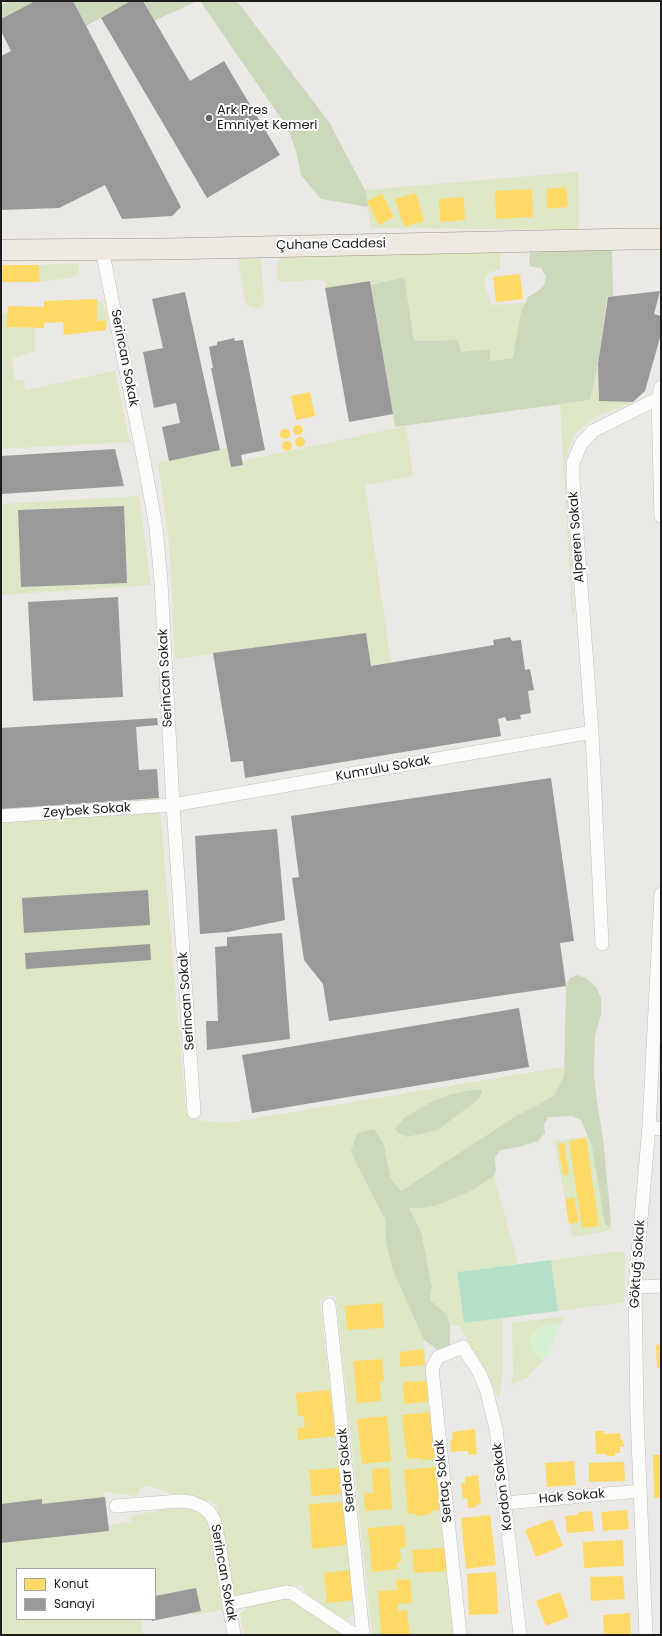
<!DOCTYPE html>
<meta charset="utf-8">
<style>
body{margin:0}
#map{position:relative;width:662px;height:1636px;overflow:hidden;background:#ebe9e6;font-family:Poppins,sans-serif}
canvas{display:block}
.frame{position:absolute;inset:0;border:2px solid #1d1d1d;pointer-events:none}
.legend{position:absolute;left:16px;top:1568px;width:140px;height:52px;box-sizing:border-box;background:#fff;border:1px solid #a5a5a5;margin:0;padding:5px 7px;list-style:none;font-size:12px;color:#1d1d1d}
.legend li{display:flex;align-items:center;gap:8px;height:20px}
.legend b{width:20px;border:1px solid #a5a5a5}
</style>
<div id="map">
<canvas width="662" height="1636"></canvas>
<div class="frame"></div>
<ul class="legend">
<li><b style="height:11px;background:#ffd966"></b>Konut</li>
<li><b style="height:11px;background:#999"></b>Sanayi</li>
</ul>
</div>
<script>
const g = document.querySelector('canvas').getContext('2d');
g.lineJoin = 'round';
function paint(path, color) { g.fillStyle = color; g.fill(path, 'evenodd'); }
const toPath = rows => new Path2D(rows.map(r => 'M' + r).join(''));
function strokePath(path, color, width, dash) { g.strokeStyle = color; g.lineWidth = width; g.lineCap = dash ? 'butt' : 'round'; g.setLineDash(dash || []); g.stroke(path); }
function drawText(font, color, halo, rows, align = 'center') {
  g.font = font + ' Poppins,sans-serif'; g.lineWidth = 4; g.setLineDash([]); g.textBaseline = 'middle'; g.strokeStyle = halo; g.fillStyle = color; for (const [text, x, y, turn = 0] of rows) {
    g.save(); g.translate(x, y); g.rotate((+turn || 0) * Math.PI / 180); g.textAlign = isNaN(turn) ? turn : align; if (halo) g.strokeText(text, 0, 0); g.fillText(text, 0, 0); g.restore();
  }
}
const grass = toPath([
 [578,172,579,230,371,228,365,190],
 [500,252,500,270,489,272,486,276,485,285,489,299,492,305,525,303,521,312,513,358,490,361,490,349,460,352,458,340,413,341,403,277,371,285,370,281,325,288,326,284,323,279,286,282,279,281,277,274,278,260,284,256],
 [261,258,264,302,262,306,258,308,254,308,248,306,245,301,238,259],
 [78,263,79,269,77,274,71,278,40,282,39,265],
 [97,300,102,303,105,309,108,318,106,330,105,320,97,321],
 [1,313,7,313,6,327,35,328,35,351,12,358,15,381,24,380,25,390,115,371,130,442,1,449],
 [598,364,599,401,633,402,595,417,575,434,568,450,565,469,574,615,572,615,560,404,590,400],
 [406,426,413,476,365,485,391,662,371,666,366,633,175,659,169,542,158,463,227,448,231,467,243,465,243,461],
 [139,496,151,585,1,595,1,504],
 [124,506,127,582,21,587,18,510],
 [159,798,186,1112,192,1118,205,1121,228,1123,563,1067,564,1076,554,1096,516,1116,401,1191,390,1177,384,1145,358,1167,385,1219,386,1242,393,1271,424,1340,428,1402,454,1635,372,1635,336,1297,328,1295,324,1296,320,1301,355,1608,354,1615,344,1620,309,1598,302,1585,295,1585,245,1598,233,1593,229,1587,217,1506,210,1501,177,1497,154,1487,145,1486,139,1490,136,1496,104,1492,108,1526,130,1522,132,1516,169,1508,198,1510,204,1514,211,1526,222,1610,192,1615,192,1613,201,1611,196,1588,155,1596,155,1569,17,1569,17,1619,141,1619,143,1635,1,1635,1,809],
 [588,1136,592,1146,609,1226,611,1222,612,1230,572,1237,554,1141],
 [494,1176,518,1264,457,1272,464,1323,503,1318,503,1373,499,1398,460,1326,450,1324,446,1314,430,1300,432,1287,421,1231,409,1208,423,1208,437,1204,471,1191],
 [623,1251,625,1256,624,1302,558,1311,551,1260],
 [564,1316,560,1325,555,1324,543,1326,536,1330,532,1336,530,1342,532,1349,536,1355,543,1360,528,1377,511,1385,513,1376,512,1323],
 [284,1598,292,1600,344,1635,244,1635,240,1613,246,1608,254,1604]
]);
const forest = toPath([
 [7,1,35,1,1,19,1,5],
 [73,1,130,1,86,26],
 [143,1,197,1,154,21],
 [200,1,237,1,329,122,365,190,368,207,321,199,313,190,301,175,296,151,287,127],
 [609,246,612,251,613,296,607,297,598,364,590,400,395,427,371,285,404,277,414,341,458,340,461,352,490,349,490,361,513,358,521,312,528,297,538,291,544,285,546,276,541,268,529,266,530,253],
 [578,975,586,978,597,988,601,999,601,1014,595,1036,594,1074,597,1102,603,1138,611,1222,609,1227,605,1224,592,1146,581,1120,572,1116,548,1117,544,1125,545,1133,538,1141,519,1147,500,1150,495,1158,496,1170,494,1176,471,1191,437,1205,423,1208,409,1208,421,1231,432,1287,430,1300,446,1314,450,1324,450,1346,438,1350,424,1340,393,1271,386,1242,385,1219,358,1167,351,1151,357,1133,374,1129,384,1145,390,1177,401,1191,516,1116,554,1096,564,1076,566,986,570,978],
 [479,1089,482,1091,481,1095,474,1103,437,1130,407,1137,398,1133,395,1129,403,1119,429,1103,451,1094]
]);
const park = toPath([
 [550,1324,560,1325,550,1350,543,1360,536,1355,532,1349,530,1342,532,1336,536,1330]
]);
const pitch = toPath([
 [551,1260,558,1311,464,1323,457,1272]
]);
const homes = toPath([
 [566,187,568,207,547,209,546,189],
 [532,189,533,217,496,219,495,191],
 [416,193,424,221,404,227,395,199],
 [382,194,394,217,379,225,367,201],
 [464,197,465,220,440,222,439,199],
 [1,265,39,265,40,282,1,282],
 [520,274,523,299,496,302,493,277],
 [97,299,97,321,106,320,106,330,64,335,63,322,44,323,44,328,6,327,8,306,44,307,44,301],
 [310,392,315,416,296,420,291,396],
 '293 430a5 5 0 1 1 10 0a5 5 0 1 1-10 0Z',
 '280 434a5 5 0 1 1 10 0a5 5 0 1 1-10 0Z',
 '295 442a5 5 0 1 1 10 0a5 5 0 1 1-10 0Z',
 '282 446a5 5 0 1 1 10 0a5 5 0 1 1-10 0Z',
 [586,1138,599,1226,582,1228,569,1141],
 [564,1143,569,1174,563,1175,558,1144],
 [574,1197,579,1222,569,1224,565,1199],
 [382,1303,384,1328,347,1330,345,1306],
 [661,1344,661,1367,657,1368,656,1345],
 [424,1349,425,1365,400,1367,400,1352],
 [382,1359,384,1381,380,1381,381,1401,357,1403,353,1361],
 [427,1381,428,1402,404,1404,403,1382],
 [330,1390,335,1436,298,1440,297,1428,305,1427,304,1416,298,1416,296,1393],
 [430,1412,435,1459,420,1460,419,1458,407,1459,402,1415],
 [387,1416,391,1461,362,1464,357,1419],
 [475,1429,477,1454,468,1455,468,1451,451,1452,450,1440,453,1439,452,1432],
 [595,1431,604,1431,604,1434,620,1433,621,1440,623,1440,624,1447,620,1447,620,1453,615,1453,615,1456,607,1456,607,1454,596,1454],
 [653,1455,661,1455,661,1498,654,1498],
 [574,1461,576,1485,547,1487,545,1463],
 [624,1462,625,1481,589,1482,589,1463],
 [436,1467,440,1510,430,1511,431,1514,416,1516,415,1513,408,1514,404,1470],
 [339,1468,341,1494,312,1496,309,1470],
 [389,1468,392,1509,365,1511,364,1493,373,1493,372,1469],
 [478,1475,481,1504,476,1505,476,1507,468,1508,467,1498,463,1499,461,1483,465,1483,465,1477],
 [342,1502,347,1545,312,1549,309,1504],
 [627,1510,629,1529,603,1531,601,1512],
 [592,1511,594,1531,567,1533,565,1516,578,1515,578,1512],
 [490,1515,496,1565,466,1569,461,1518],
 [552,1519,563,1546,536,1557,525,1530],
 [404,1525,406,1547,400,1548,401,1562,397,1562,398,1569,372,1572,368,1528],
 [623,1540,624,1566,584,1568,583,1542],
 [445,1548,447,1571,414,1573,412,1550],
 [351,1570,354,1600,327,1603,324,1573],
 [496,1572,498,1614,469,1615,467,1574],
 [623,1576,625,1599,591,1601,590,1577],
 [410,1579,412,1603,398,1604,398,1611,407,1610,410,1635,381,1635,378,1591,397,1590,396,1580],
 [560,1592,569,1617,546,1626,536,1601],
 [630,1613,631,1635,604,1635,603,1615]
]);
const industry = toPath([
 [35,1,73,1,181,207,172,216,122,219,105,185,59,208,1,210,1,56,11,51,1,31,1,19],
 [130,1,143,1,190,81,224,61,280,155,207,198,101,18],
 [370,281,393,414,349,422,325,288],
 [660,291,654,314,661,316,661,334,645,391,633,402,599,401,598,364,608,297],
 [185,292,220,450,169,461,162,427,180,423,176,403,154,408,143,352,163,348,152,299],
 [234,338,235,341,243,340,265,450,241,455,243,465,231,467,211,368,213,368,209,347,217,345,217,342],
 [115,449,124,486,1,494,1,456],
 [124,506,127,583,21,587,18,510],
 [118,597,123,697,33,701,28,602],
 [366,633,371,666,494,645,493,640,510,637,512,641,521,640,525,670,530,669,534,690,528,691,531,713,520,715,521,719,507,721,505,717,498,719,501,736,245,778,243,761,231,762,213,653],
 [157,718,158,725,136,727,139,770,157,769,159,798,1,809,1,728],
 [551,778,574,941,560,943,566,986,329,1021,323,984,304,960,292,878,299,877,291,816],
 [277,829,285,920,228,932,200,934,195,836],
 [148,890,150,925,24,933,22,898],
 [282,933,290,1039,207,1050,206,1021,218,1021,215,947,227,946,227,937],
 [150,944,151,960,26,969,25,953],
 [519,1008,529,1067,252,1113,242,1055],
 [105,1497,109,1531,1,1543,1,1504,42,1499,42,1504],
 [196,1588,201,1611,152,1621,151,1619,155,1619,155,1596]
]);
const minor = toPath([
 [102,249,143,456,156,527,161,582,173,805,194,1112],
 [661,387,658,398,661,516],
 [1,816,173,805,592,732],
 [602,944,592,732,573,480,573,463,581,444,593,431,661,397],
 [649,1127,661,1129],
 [635,1287,661,1286],
 [329,1305,363,1635],
 [505,1503,640,1491],
 [116,1506,180,1501,191,1502,203,1507,210,1513,214,1520,217,1531,234,1635],
 [229,1604,286,1592,292,1593,355,1635],
 [460,1635,432,1368,438,1357,463,1347,480,1374,486,1389,496,1429,520,1635],
 [646,1635,637,1414,635,1287,649,1127,661,894]
]);
const primary = toPath([
 [1,250,165,249,632,239,661,239]
]);
const markers = [
 [209,118,4,"#656463"]
];
const poiNames = [
 ["Ark Pres",217,111],
 ["Emniyet Kemeri",217,126]
];
const streetNames = [
 ["Çuhane Caddesi",331,245,-1],
 ["Serincan Sokak",124,358,79],
 ["Alperen Sokak",577,537,-94],
 ["Serincan Sokak",166,678,-93],
 ["Kumrulu Sokak",383,769,-10],
 ["Zeybek Sokak",87,811,-4],
 ["Serincan Sokak",187,1001,-94],
 ["Göktuğ Sokak",638,1264,-86],
 ["Serdar Sokak",347,1470,-96],
 ["Sertaç Sokak",444,1481,-96],
 ["Kordon Sokak",503,1487,-97],
 ["Hak Sokak",572,1497,-5],
 ["Serincan Sokak",223,1573,80]
];
paint(grass, '#dde7c6');
paint(forest, '#cbd8bc');
paint(park, '#d7f0d2');
paint(pitch, '#b3e0c6');
paint(homes, '#ffd966');
paint(industry, '#999');
strokePath(minor, '#c1c0be', 14);
strokePath(primary, '#a09384', 22);
strokePath(minor, '#fcfcfb', 13);
strokePath(primary, '#efe9e4', 21);
for (const [x, y, r, color] of markers) { const dot = new Path2D(); dot.arc(x, y, r, 0, 2 * Math.PI); g.fillStyle = color; g.fill(dot); strokePath(dot, '#fff', 1.5); }
drawText('13px', '#1d1d1d', '#fff', poiNames, 'left');
drawText('13px', '#1d1d1d', '#fff', streetNames);
</script>
